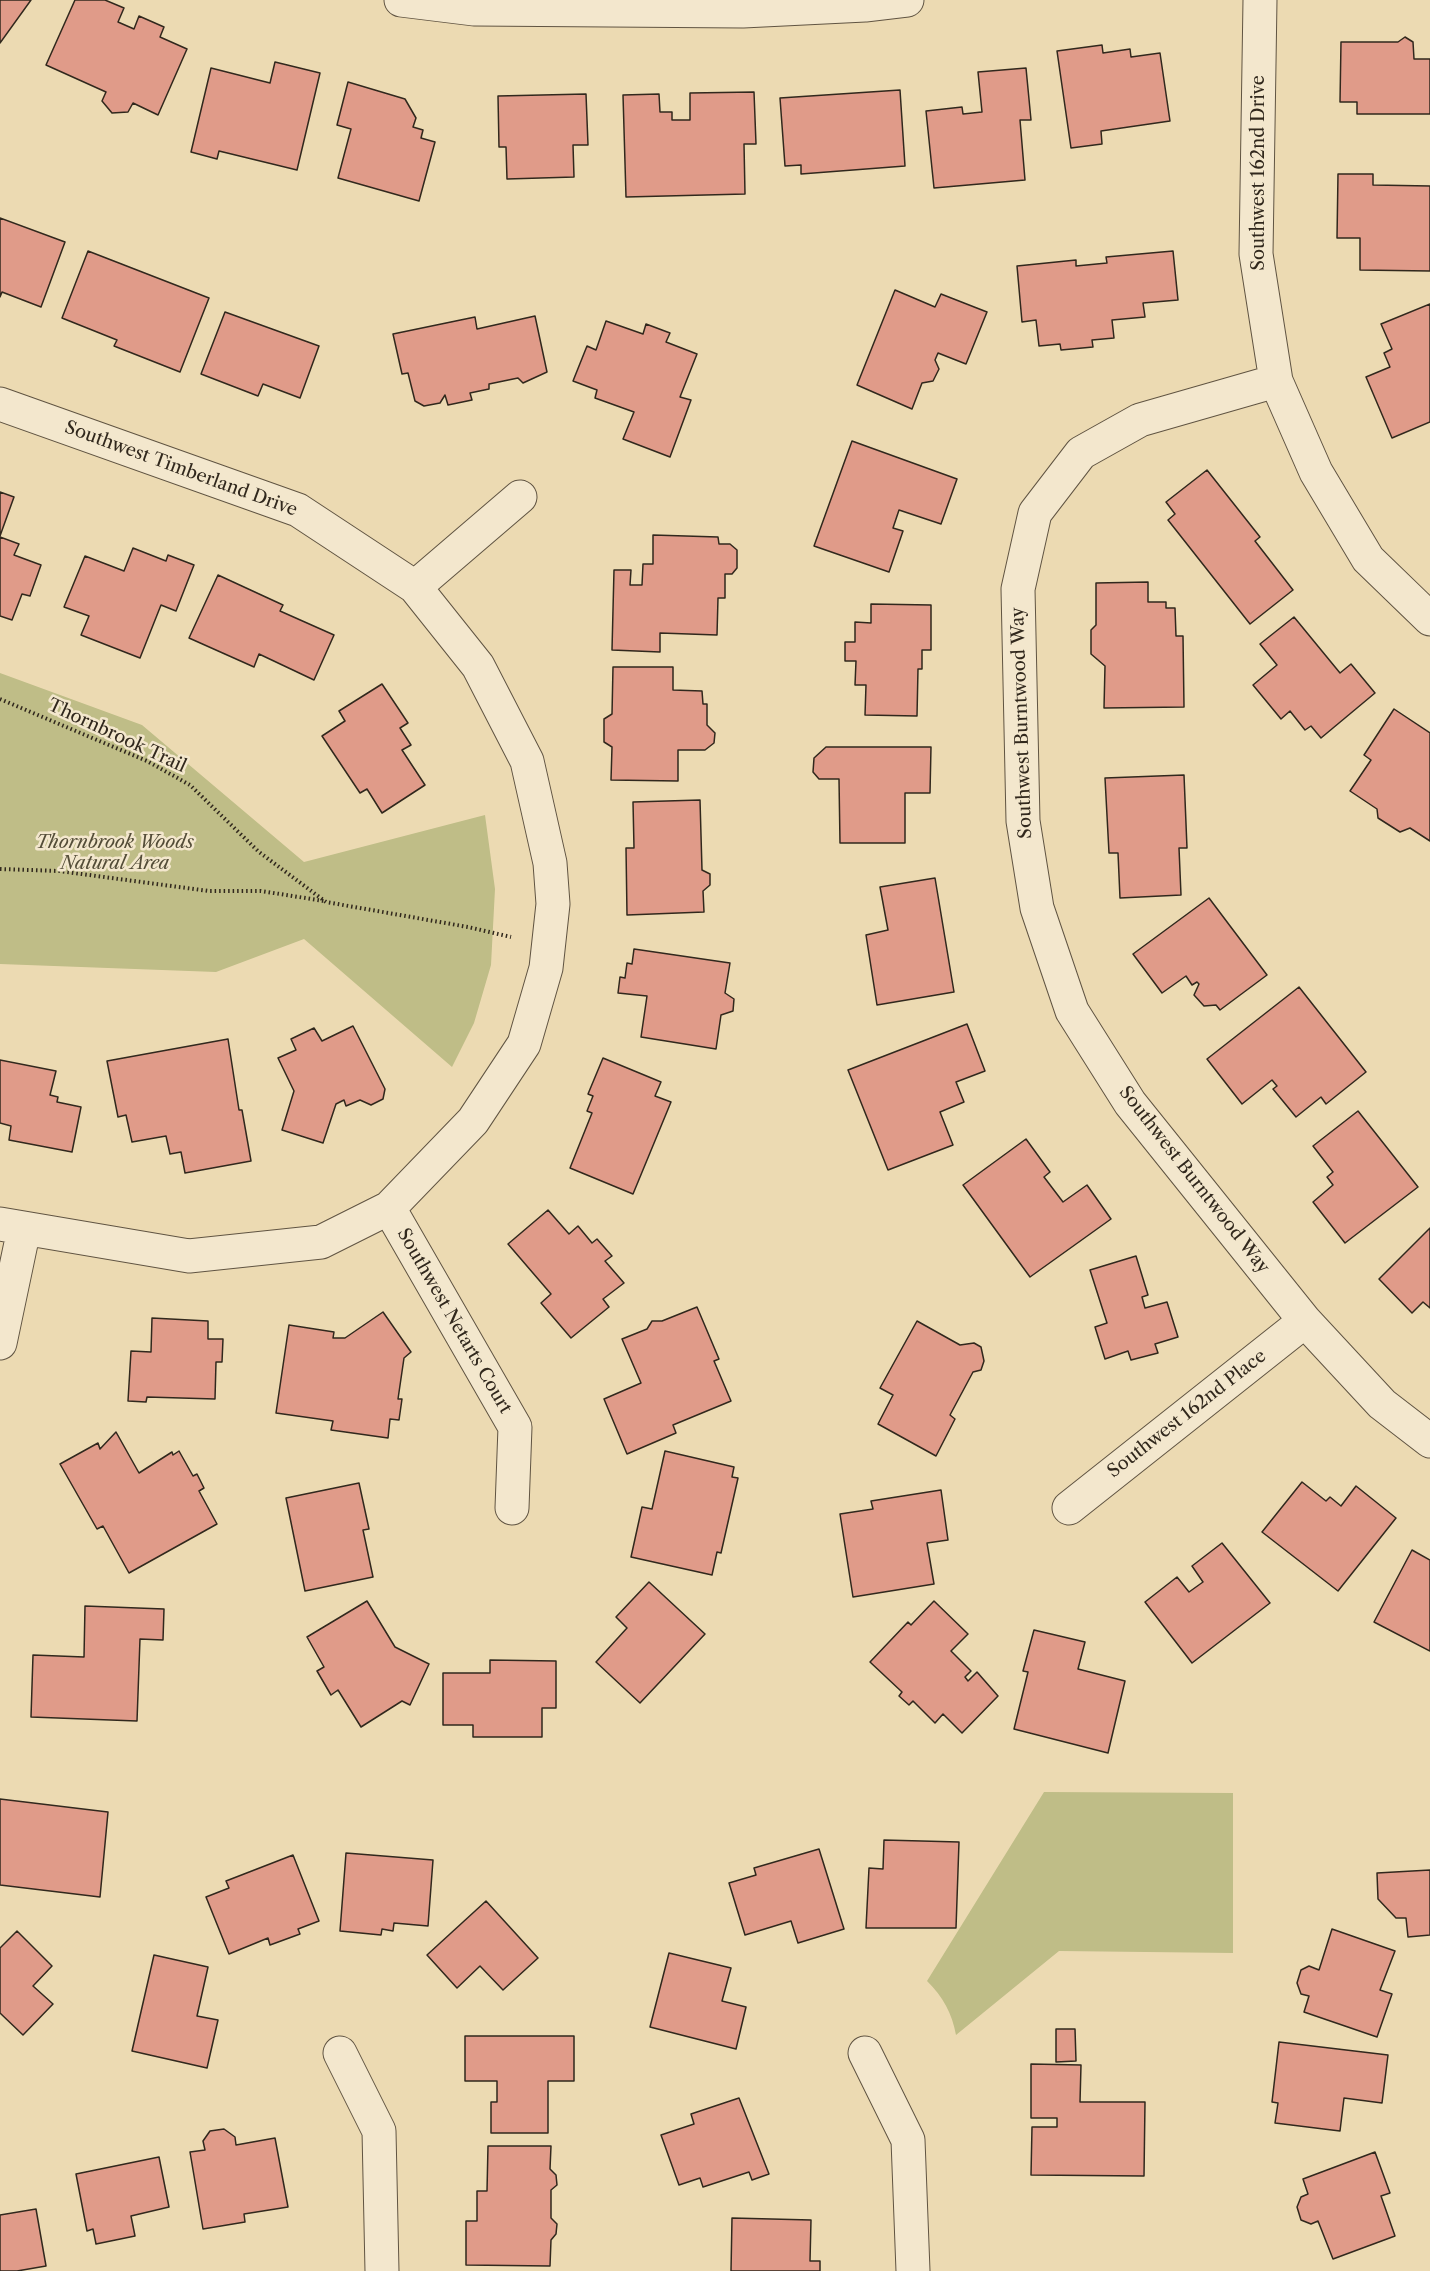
<!DOCTYPE html>
<html>
<head>
<meta charset="utf-8">
<style>
	body { margin:0 }
	canvas { display:block; background:#ecdab2 }
</style>
</head>
<body>
<canvas width="1430" height="2271"></canvas>
<script>
const ctx = document.querySelector('canvas').getContext('2d');
ctx.lineJoin = 'round';
function paint(path, color) {
  ctx.fillStyle = color;
  ctx.fill(path, 'evenodd');
}
function stroke(path, color, width, dash) {
  ctx.strokeStyle = color;
  ctx.lineWidth = width;
  ctx.lineCap = dash ? 'butt' : 'round';
  ctx.setLineDash(dash || []);
  ctx.stroke(path);
}
function drawText(font, color, halo, rows, align = 'center') {
  ctx.font = font + ' "Libre Caslon Text",serif';
  ctx.lineWidth = 5;
  ctx.setLineDash([]);
  ctx.textBaseline = 'middle';
  ctx.strokeStyle = halo;
  ctx.fillStyle = color;
  for (const [text, x, y, turn = 0] of rows) {
    ctx.save();
    ctx.translate(x, y);
    ctx.rotate((+turn || 0) * Math.PI / 180);
    ctx.textAlign = isNaN(turn) ? turn : align;
    if (halo) ctx.strokeText(text, 0, 0);
    ctx.fillText(text, 0, 0);
    ctx.restore();
  }
}
paint(new Path2D(`
	M0 673 142 725 304 862 485 815 495 889 491 965 474 1023 452 1067 304 939 216 972 0 964Z
	M1044 1792 1233 1793V1953L1059 1951 956 2035C952 2013 943 1997 927 1981Z`), '#bfbd87');
const building = new Path2D(`
	M0 0H31L0 43Z
	M75 0H105L124 8 118 22 134 29 139 16 164 27 160 37 187 49 158 115 133 103 128 112 112 113 102 101 106 92 46 65Z
	M1405 37 1413 42 1414 59H1430V114H1357V102H1340L1341 42H1398Z
	M1102 45 1103 53 1130 49 1131 57 1160 53 1170 121 1101 131 1102 144 1071 148 1057 51Z
	M275 62 320 73 297 170 219 151 217 159 191 152 211 68 270 83Z
	M1026 68 1031 120H1020L1025 180 934 188 926 111 962 107 963 114 982 112 978 72Z
	M348 82 405 99 416 118 413 127 423 130 421 138 435 142 419 201 338 178 351 129 337 125Z
	M900 90 905 166 801 174V165L785 166 780 98Z
	M754 92 756 144H744L745 194 626 197 623 95 659 94 660 112H672V120H690V93Z
	M586 94 588 145H573L574 177 507 179 506 147H499L498 96Z
	M1338 174H1373V185L1430 186V271L1360 270V238H1337Z
	M0 218 65 242 41 307 2 292 0 297Z
	M88 251 209 298 180 372 114 346 117 340 62 318Z
	M1173 251 1178 300 1143 303 1145 317 1112 320 1114 338 1092 340 1093 347 1061 350 1060 344 1039 346 1036 320 1022 322 1017 266 1076 260V266L1107 263 1106 257Z
	M895 290 935 307 941 294 987 312 966 364 938 353 935 360 939 369 933 381 922 383 912 409 857 385Z
	M1430 304V422L1392 438 1366 377 1390 367 1384 353 1392 349 1381 324Z
	M225 312 319 346 300 398 263 384 258 396 201 374Z
	M535 316 547 372 523 383 518 378 489 384V389L470 393 472 400 448 405 445 395 440 403 424 406 415 401 408 373 402 374 393 334 475 317 477 329Z
	M606 321 643 334 646 324 670 333 666 342 697 354 680 397 691 400 670 457 623 439 634 412 595 398 597 390 573 381 587 346 596 350Z
	M852 441 957 479 941 524 899 510 893 528 903 531 889 572 814 546Z
	M1207 470 1260 537 1255 541 1293 590 1250 624 1168 520 1175 514 1166 502Z
	M0 492 14 497 0 536Z
	M653 535 718 537 719 544H730L737 550V568L732 574H725V598H718L717 635 660 633V652L612 650 614 570H631L630 585H642L643 564H653Z
	M0 537 19 544 14 555 41 565 30 596 22 594 12 620 0 616Z
	M133 548 166 561 168 555 194 565 176 611 161 605 140 658 81 635 89 616 64 607 85 556 124 571Z
	M218 575 283 605 280 611 334 635 314 680 259 654 254 667 189 638Z
	M1148 582V602H1166V608H1175L1176 636H1183L1184 707 1104 708 1105 666 1091 654V630L1096 625V583Z
	M871 604 931 605V650H922V669H918L917 716 865 715 866 685H855L856 661H845V642H855V622L871 623Z
	M1294 617 1340 673 1351 664 1375 693 1321 738 1311 726 1305 730 1290 711 1281 719 1253 685 1277 665 1260 644Z
	M613 667H673V690L702 691 703 704H707V725L715 733 714 743 705 750H678V781L611 780 612 747 604 742V719L612 714Z
	M382 684 408 723 400 728 411 745 402 750 425 785 382 813 367 789 360 793 322 736 345 721 339 711Z
	M1394 709 1430 733V841L1410 828 1400 832 1378 818 1377 809 1350 791 1371 760 1364 755Z
	M826 747H931L930 793H905V843H840L839 779H819L813 772 814 758Z
	M1184 775 1187 848H1179L1181 895 1120 898 1118 853H1109L1105 778Z
	M700 800 702 870 710 874V885L703 891 704 912 627 915 626 848H634L633 802Z
	M935 878 954 992 877 1005 866 935 888 930 880 887Z
	M1209 898 1267 975 1220 1010 1216 1005 1204 1006 1194 995 1199 984 1197 982 1192 985 1186 976 1162 993 1133 954Z
	M634 949 730 963 725 993 734 999 733 1011 721 1015 716 1049 641 1037 647 996 618 993 620 977 625 978 627 963 632 964Z
	M1299 987 1366 1072 1326 1104 1321 1097 1296 1117 1273 1089 1277 1086 1272 1080 1242 1104 1207 1059Z
	M967 1024 985 1071 956 1082 964 1102 940 1112 953 1145 888 1170 848 1070Z
	M353 1026 385 1089 383 1099 371 1105 360 1100 346 1106 344 1100 336 1104 323 1143 282 1130 294 1091 278 1058 296 1050 291 1039 314 1028 322 1041Z
	M228 1039 239 1110H242L251 1161 185 1173 181 1152 170 1154 166 1136 132 1142 126 1115 118 1117 107 1061Z
	M603 1058 661 1082 655 1096 671 1102 633 1194 570 1168 592 1113 587 1111 593 1096 588 1094Z
	M0 1060 56 1071 50 1095 58 1097 57 1102 81 1107 72 1152 9 1140 11 1126 0 1123Z
	M1358 1111 1418 1187 1345 1243 1313 1202 1333 1185 1327 1177 1333 1172 1313 1146Z
	M1026 1139 1050 1172 1044 1177 1063 1202 1087 1185 1111 1219 1030 1277 963 1185Z
	M548 1210 569 1234 578 1226 592 1243 597 1239 612 1256 605 1261 624 1283 603 1299 609 1307 571 1338 541 1303 551 1294 508 1244Z
	M1430 1228V1308L1423 1302 1412 1313 1379 1279Z
	M1136 1256 1148 1295 1142 1297 1145 1308 1167 1302 1178 1337 1155 1344 1158 1353 1131 1360 1128 1351 1105 1359 1095 1327 1107 1323 1090 1270Z
	M697 1307 719 1359 714 1361 731 1401 673 1425 676 1433 627 1454 604 1399 641 1383 622 1339 647 1329 652 1321H662Z
	M383 1312 411 1352 404 1358 398 1399H402L399 1420 390 1419 388 1438 331 1430 333 1421 276 1413 289 1325 334 1332 333 1338H345Z
	M152 1318 208 1321V1339H223L222 1362H216L215 1399 147 1397 146 1402 128 1401 131 1351 151 1352Z
	M917 1321 960 1345 974 1343 981 1347 984 1361 981 1370 973 1372 950 1415 955 1419 936 1456 878 1424 893 1395 880 1388Z
	M116 1432 139 1473 172 1452 173 1455 179 1451 193 1476 197 1474 204 1488 199 1491 217 1524 129 1573 103 1526 97 1529 60 1464 98 1443 100 1449Z
	M665 1451 734 1467 732 1477 738 1478 721 1553 717 1552 712 1575 631 1557 642 1507 652 1509Z
	M1302 1482 1326 1501 1330 1497 1341 1506 1356 1486 1396 1518 1338 1591 1262 1532Z
	M359 1483 369 1529 363 1530 373 1577 305 1591 286 1498Z
	M941 1490 948 1540 927 1543 934 1584 853 1597 840 1514 873 1509 871 1501Z
	M1222 1543 1270 1603 1192 1663 1145 1602 1177 1577 1189 1592 1203 1582 1192 1566Z
	M1412 1550 1430 1560V1651L1374 1622Z
	M649 1582 705 1634 640 1703 596 1662 627 1628 616 1617Z
	M367 1601 395 1647 429 1664 410 1705 402 1701 361 1727 338 1690 331 1695 317 1671 324 1667 307 1637Z
	M934 1601 968 1634 951 1651 971 1671 965 1677 968 1681 977 1672 998 1696 962 1733 943 1714 935 1723 913 1701 909 1705 899 1696 902 1692 870 1662 908 1622 911 1625Z
	M85 1606 164 1609 163 1640 140 1639 137 1721 31 1717 33 1655 84 1657Z
	M1034 1630 1085 1642 1078 1669 1125 1681 1108 1753 1014 1729 1028 1672 1023 1671Z
	M490 1660 556 1661V1708H542V1737H473V1725H443V1673H490Z
	M0 1799 108 1812 100 1897 0 1885Z
	M884 1840 959 1842 956 1928H866L869 1868 883 1869Z
	M819 1849 844 1929 798 1943 791 1921 745 1935 729 1883 756 1875 754 1868Z
	M346 1853 433 1860 428 1926 394 1923 393 1931 382 1929 381 1935 340 1931Z
	M293 1855 319 1921 298 1929 300 1934 270 1945 268 1938 229 1954 206 1897 229 1888 226 1881Z
	M1430 1870V1935L1408 1937 1406 1918H1396L1378 1899 1377 1873Z
	M486 1901 538 1958 503 1990 480 1966 457 1988 427 1955Z
	M1332 1929 1395 1951 1380 1990 1392 1994 1377 2037 1304 2012 1309 1996 1301 1994 1297 1983 1301 1970 1309 1966 1319 1970Z
	M17 1931 52 1966 33 1986 53 2004 23 2035 0 2013V1948Z
	M669 1953 731 1968 722 2001 746 2007 736 2049 650 2027Z
	M154 1955 208 1967 197 2016 218 2020 207 2068 132 2051Z
	M1056 2029H1075L1076 2061 1056 2062Z
	M465 2036H574V2081H548V2133H491V2102H497V2081H465Z
	M1279 2042 1388 2055 1382 2103 1344 2098 1340 2131 1275 2123 1278 2103 1272 2102Z
	M1031 2064 1081 2065 1080 2102H1145L1144 2176 1031 2175 1032 2127H1057V2118H1031Z
	M739 2098 769 2174 752 2180 749 2172 703 2187 700 2178 679 2185 661 2135 694 2124 691 2114Z
	M224 2129 235 2137 236 2145 275 2138 288 2207 244 2214 245 2222 203 2229 190 2152 205 2150 203 2141 210 2131Z
	M488 2146H551L550 2169 556 2175 557 2185 551 2190V2218L557 2224 556 2234 551 2240 550 2266 466 2265V2221H477V2191H487Z
	M1375 2152 1390 2193 1381 2196 1395 2236 1333 2259 1318 2221 1311 2224 1301 2220 1297 2207 1301 2197 1308 2194 1303 2179Z
	M159 2157 169 2207 131 2216 135 2236 96 2244 93 2229 87 2231 76 2174Z
	M36 2209 46 2266 17 2271H0V2215Z
	M732 2218 811 2220 810 2261H820V2271H731Z`);
paint(building, '#e09b89');
stroke(building, '#31281d', 1.5);
const street = new Path2D(`
	M401 0 474 9 743 11 865 5 907 0
	M1260 0 1256 254 1276 381 1316 472 1368 559 1430 619
	M1276 381 1140 420 1081 453 1035 513 1018 589 1023 821 1037 908 1072 1011 1130 1103 1305 1321 1382 1404 1430 1441
	M0 404 298 510 415 587 478 666 527 761 550 863 553 904 546 968 524 1044 473 1121 389 1208 321 1242 189 1256 0 1224
	M415 587 520 497
	M389 1208 515 1427 512 1508
	M0 1343 24 1229
	M1069 1508 1305 1321
	M340 2053 379 2131 382 2271
	M865 2053 908 2140 913 2271`);
stroke(street, '#605442', 35);
stroke(new Path2D(`
	M0 699 147 761 190 785 259 852 326 902 468 927 511 937
	M0 869 59 871 209 891H261L324 901`), '#31281d', 4, [1.5, 3]);
stroke(street, '#f3e7cd', 33);
drawText('18px', '#31281d', '#f3e7cd', [
	["Southwest 162nd Drive",1259,173,-90],
	["Southwest Timberland Drive",181,469,20],
	["Southwest Burntwood Way",1022,723,-92],
	["Thornbrook Trail",117,736,25],
	["Southwest Burntwood Way",1194,1180,52],
	["Southwest Netarts Court",454,1321,60],
	["Southwest 162nd Place",1187,1414,-38]
]);
drawText('italic 18px', '#544d38', '#f3e7cd', [
	["Thornbrook Woods",115,843],
	["Natural Area",115,864]
]);
</script>
</body>
</html>
